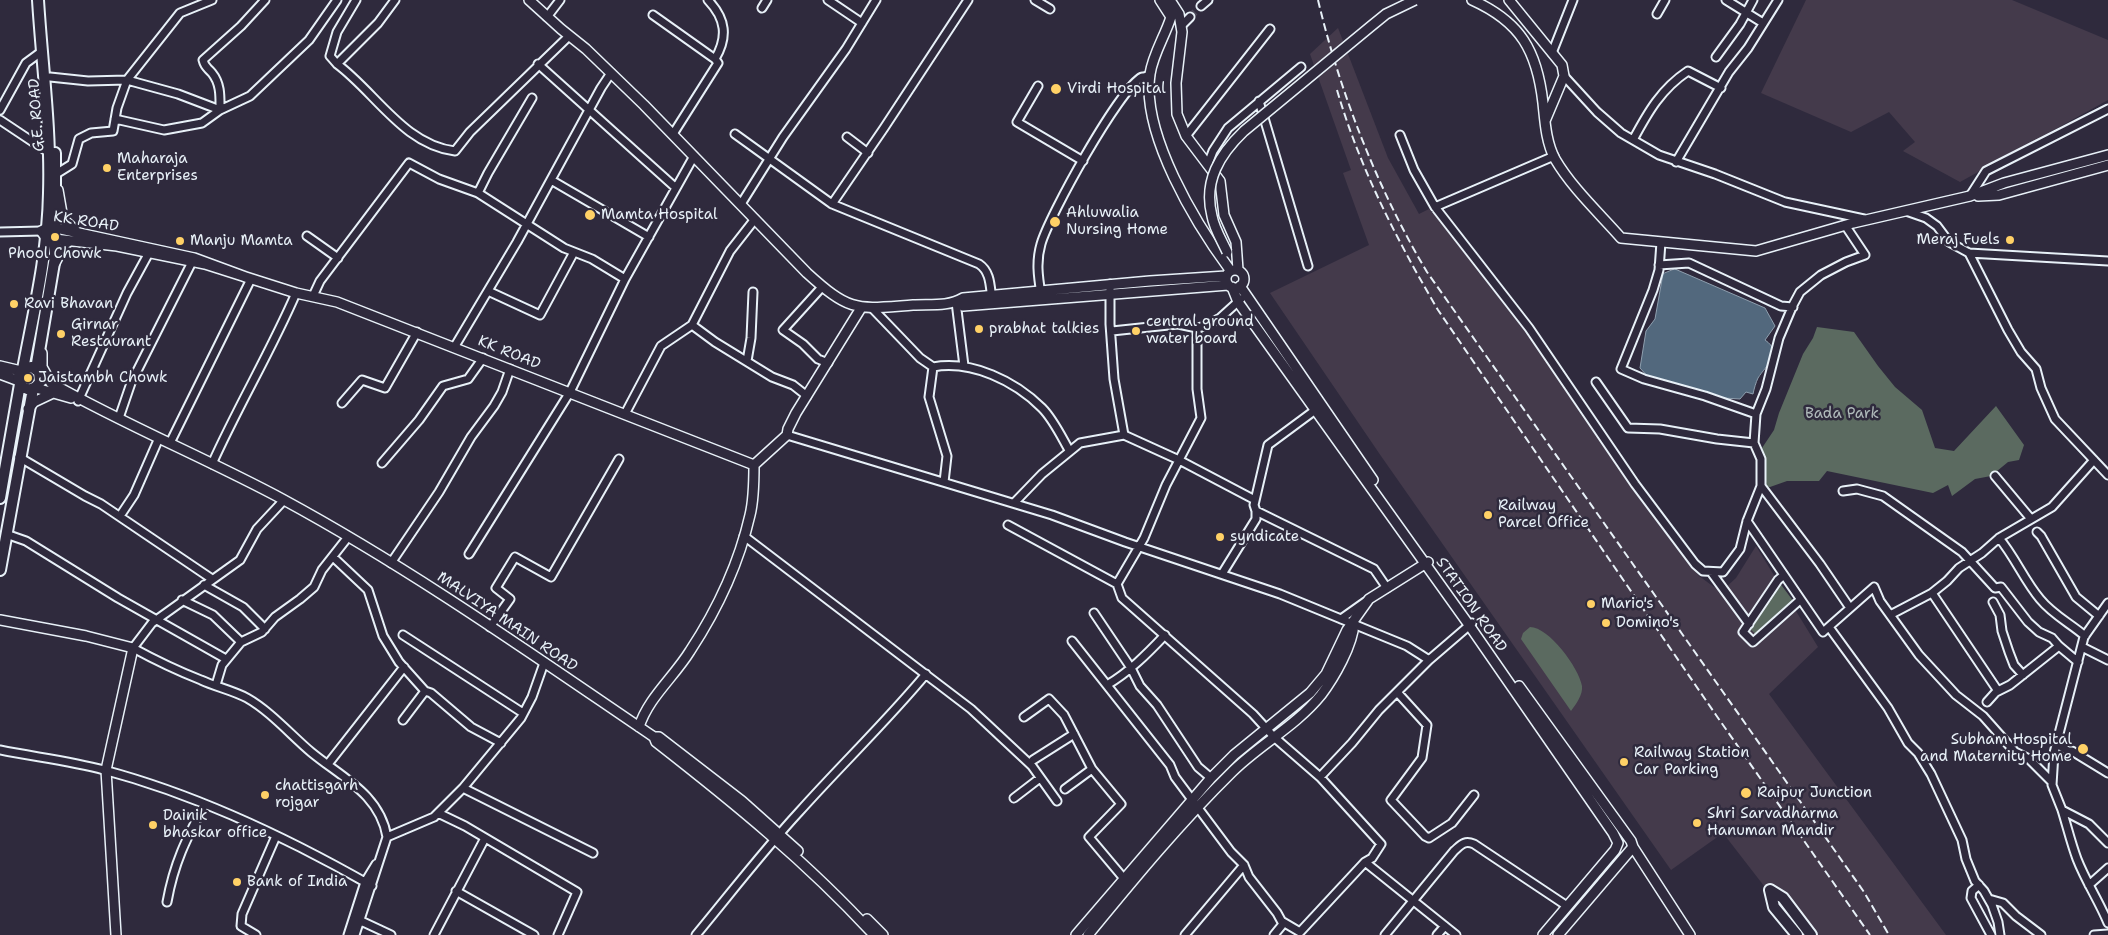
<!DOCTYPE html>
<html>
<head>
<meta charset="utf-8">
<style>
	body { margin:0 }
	canvas { display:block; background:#2f2a3d }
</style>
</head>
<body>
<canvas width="2108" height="935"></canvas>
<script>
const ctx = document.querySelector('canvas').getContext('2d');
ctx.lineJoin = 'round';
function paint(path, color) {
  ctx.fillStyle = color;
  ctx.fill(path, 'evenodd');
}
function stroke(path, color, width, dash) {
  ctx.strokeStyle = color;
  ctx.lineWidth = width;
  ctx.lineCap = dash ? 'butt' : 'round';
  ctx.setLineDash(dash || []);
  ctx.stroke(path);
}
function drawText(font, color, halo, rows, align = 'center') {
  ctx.font = font + ' "Shantell Sans",sans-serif';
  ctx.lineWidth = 5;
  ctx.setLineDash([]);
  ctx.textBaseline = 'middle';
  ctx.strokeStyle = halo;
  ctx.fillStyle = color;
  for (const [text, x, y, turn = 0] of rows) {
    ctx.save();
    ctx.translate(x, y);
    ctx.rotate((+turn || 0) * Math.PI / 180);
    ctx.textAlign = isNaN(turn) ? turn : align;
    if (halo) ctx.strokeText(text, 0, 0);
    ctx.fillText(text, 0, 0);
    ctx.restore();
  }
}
paint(new Path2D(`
	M1806 0H2012L2108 40V100L1960 182 1903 151 1915 142 1889 112 1851 132 1761 93Z
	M1338 28 1388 158 1419 214 1429 209 1472 255 1699 576 1714 587 1723 590 1736 578 1756 546 1818 647 1769 694 1946 935H1802L1723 833 1671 870 1381 456 1270 293 1369 245 1343 173 1351 170 1310 54Z`), '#443a4b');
paint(new Path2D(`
	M1817 327 1854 332 1878 366 1895 387 1922 410 1935 448 1954 451 1996 406 2024 445 2019 460 2008 462 1991 476 1975 479 1952 496 1948 485 1933 493 1827 471 1819 481H1787L1770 487 1761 486 1765 459 1762 448 1774 430 1779 413 1803 354 1813 338Z
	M1779 582 1794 602 1758 636 1750 629Z
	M1530 627C1549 627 1579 668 1582 686 1583 695 1576 704 1571 711L1521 639 1523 633Z`), '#5b6a60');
const water = new Path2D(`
	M1675 269 1765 308 1775 326 1765 340C1784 353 1766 365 1758 378 1756 382 1754 389 1753 394L1746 392 1740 399 1724 398 1650 379 1640 368 1646 331 1655 319 1663 274Z`);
paint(water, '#52687d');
stroke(water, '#8e9fae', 1);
stroke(new Path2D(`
	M1190 17 1201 6`), '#4b4859', 7, [7, 3.5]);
const minor = new Path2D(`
	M395 0 378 23 337 64C375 92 404 145 455 151L470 132 569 36
	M708 0C726 19 728 37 715 59
	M828 0 862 23
	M1035 0 1050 9
	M1726 0 1763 23
	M1201 6 1208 0
	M762 8 767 0
	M1657 14 1665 0
	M653 15 715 59 718 63 673 134
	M547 17 560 0
	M1181 26 1190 17
	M1552 53 1573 0
	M1716 57 1740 24 1753 0
	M337 64 330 56 337 32 356 0
	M538 64 676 188
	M1564 76 1597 112 1621 133 1659 155 1715 174 1785 202 1864 219
	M50 77 88 81 127 80 178 94 220 110C220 97 221 84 212 73 207 67 205 68 203 60L241 26 265 0
	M1038 86 1017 122 1083 161
	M1259 101 1308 266
	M0 110 26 63 41 52
	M115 119 164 130 202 123 220 110 250 96 309 40 337 0
	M0 120 48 152
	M735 134 832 204 979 264C991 272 990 287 992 300
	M1400 135 1414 170 1435 207 1529 328 1635 484 1695 564 1703 571 1723 572 1740 549 1747 521 1761 486V459L1754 443 1756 414 1766 389 1779 338 1793 305 1800 292 1821 275 1846 262 1865 255 1845 225
	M1186 136 1270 29
	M847 137 868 153
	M1633 140C1648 112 1661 89 1688 71L1721 88
	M1676 162 1729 72 1748 48 1778 0
	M1208 164 1213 151 1228 128 1301 67
	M52 174H56L72 164 79 139 91 133 113 131 117 108 127 80 180 13 212 0
	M551 180 649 237
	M478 193 488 173 532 98
	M1970 196 1986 171 2108 109
	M741 204 783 137 846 49 876 0
	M832 204 884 128 968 0
	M1435 207 1554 156
	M1906 211 1926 218 1937 226 1949 242 1969 253 2108 261
	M0 232 41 231
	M307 236 338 258
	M1661 242 1659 270 1653 290 1621 369 1644 379 1705 396 1756 414
	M1969 253 2008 330 2021 352 2036 369 2041 388 2055 419 2108 475
	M1659 265 1689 263 1781 306 1793 307
	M1110 284V324L1114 379 1124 435
	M822 287 783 330 803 344 818 359 828 363
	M488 291 540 315 574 252
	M1041 294C1038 276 1036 261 1041 244 1049 216 1119 89 1142 77 1143 77 1149 76 1150 75
	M313 296 320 281 409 163 439 179 478 193 564 248 592 259 625 279
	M956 302 964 366
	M872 308 920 358 933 367
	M692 325 730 251 755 219
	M1197 328V389L1201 418 1166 485 1144 538 1117 584 1122 598 1253 714 1274 737 1320 777 1381 844 1372 858 1365 862 1300 932 1283 922
	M1112 331 1178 324 1197 328 1205 326 1220 318 1241 299
	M455 346 517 242 601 88 611 73
	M747 361 751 338 753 292
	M1596 382 1628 428 1660 429 1717 439 1754 443
	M78 401 127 293 151 249
	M342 403 362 380 385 388 417 332
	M1318 408 1268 445 1254 505 1256 511 1374 569 1387 588
	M625 414 661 346 692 325 715 342 772 377 793 385 807 396
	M119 418 131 383 194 258
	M787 435 1052 515 1125 542 1280 594 1407 646 1429 660
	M170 443 251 279
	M19 457 85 496 101 504 212 579
	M382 463 419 420 443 386 468 379 483 358
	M212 464C238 406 271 351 296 293
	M1995 476 2031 519
	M944 482 947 456 929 397 933 367C972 360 1015 381 1042 408 1053 419 1061 436 1069 450
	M1761 486 1820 564 1850 608
	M1843 491 1857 489 1883 496 1962 552 1995 588 2001 587 2028 622 2039 632 2052 638 2059 646 2078 662
	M284 500 257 529 240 560 152 623 133 648C155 660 178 671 201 680 216 687 232 690 247 698 270 711 291 735 311 752 341 777 380 794 387 837L355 935
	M1014 503 1042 474 1080 443 1124 435 1179 460 1255 500
	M120 516 134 495 159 438
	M1747 521 1823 632 1874 587 1880 601 1919 655 1956 695 1983 716 2015 752 2029 759 2052 782
	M1008 525 1117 584
	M2037 532 2041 536 2076 597 2099 616
	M6 534 26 541 118 598 226 659
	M744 536 971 709 1032 766 1057 801
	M1999 538C2015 557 2024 580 2040 599 2053 615 2070 623 2085 636
	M469 554 570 392 625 279 694 156
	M333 557 368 590 383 636 399 662 425 691
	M391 563 439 492 471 437 494 406 502 392 510 369
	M1711 572 1749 624
	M1222 574 1256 519V511
	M1784 575 1778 580 1743 632 1753 642 1800 600
	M204 585 243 607 265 629
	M1932 593 1998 691
	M182 600 213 615 241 642
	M1993 602 2000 615 2002 631 2009 652 2014 665 2023 675
	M2108 603 2084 637 2054 753 2052 785 2062 810 2089 824 2108 843
	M1094 613 1131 668 1140 686 1157 705 1198 767 1211 778
	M1890 615 1932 593 1947 581 1959 568 1982 553 1999 538 2052 507 2094 460
	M1341 619 1365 602
	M490 627 510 599 496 588 515 557 551 577 619 459
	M1829 627 1888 708 1908 743 1918 753 1931 774 1962 840 1966 859 1975 881 1984 891 1992 905 1998 922 2000 935
	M403 635 523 713
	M1072 641 1170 765 1175 777 1231 852 1244 865 1249 877 1277 913 1283 924 1274 935
	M2082 647 2108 660
	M216 685 222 665 241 642 262 632 275 617 300 599 314 587 322 570 348 537
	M1107 685C1129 672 1147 654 1165 635
	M1397 692 1427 725 1422 758 1391 800 1425 836 1429 838 1452 823 1474 795
	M1987 702 1996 692 2010 685 2059 646
	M1024 717 1049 699 1064 715 1092 769 1121 804 1089 837 1126 881
	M403 720 425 691 431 693 471 727 501 743
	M2057 744 2068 751H2072L2108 773
	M0 750C35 757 70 761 104 770 198 795 288 838 372 886
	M1033 760 1074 734
	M328 764 404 667
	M1320 777 1352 743 1379 710 1429 660 1472 623
	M463 788 593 853
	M1065 789 1092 769
	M1014 798 1040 778
	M2062 810C2067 826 2071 843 2077 859 2086 882 2099 901 2108 923
	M438 813 465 826 577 892 558 935
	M387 837 434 817 463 788 521 718 532 697 544 663
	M1365 862 1456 935
	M1979 885 1972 891 1971 898 1991 935
	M2089 885 2108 868
	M456 891 534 935
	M1989 899 2003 903 2016 916 2041 935
	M167 902C174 863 186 839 205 804
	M361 921 391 935
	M256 935 241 926 242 914 276 836
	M348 935 365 882 376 864
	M434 935 485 838
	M696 935C730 894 763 851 799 812 841 765 886 722 926 674
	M1185 935 1244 865
	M1385 935 1454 851C1461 845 1464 840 1474 844L1567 906
	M1437 935 1445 926
	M2094 935 2108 934`);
const tertiary = new Path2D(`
	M529 0 561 29 586 49 644 105 807 273C851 313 856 309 913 305 930 304 948 307 963 298L1150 281 1226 276
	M1160 0 1171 17C1165 36 1153 54 1150 74 1141 134 1196 224 1230 270
	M1170 0 1179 14 1182 32 1176 83 1177 114 1186 136 1220 181 1224 215 1236 242 1238 270
	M1472 0C1521 22 1537 51 1543 103 1545 122 1546 142 1555 159 1572 188 1599 213 1621 238L1756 251 1853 223 1970 196 2004 183 2108 155
	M1509 0 1562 65 1564 76 1545 121
	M58 190 63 219 76 231
	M1978 196 1999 195 2108 165
	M55 263 65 244 70 241
	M1226 279a9 9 0 1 1 18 0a9 9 0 1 1-18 0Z
	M251 279 194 258 56 228H47L41 231 46 238 117 246 205 264 296 293 337 302 754 465
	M1240 286 1373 480
	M1232 287 1238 302 1469 625 1613 833 1618 843 1615 850 1543 935
	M956 302 963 306 1228 285
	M42 353V367L51 383C127 426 208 459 284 500 413 570 533 655 654 737L656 742C733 802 808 863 874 935
	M0 366 21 371
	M0 374 19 381
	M36 388 71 398
	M28 409 34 402 53 393
	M0 620 86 636 133 648 106 770 116 935
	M1519 686 1631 841 1633 847 1690 935
	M639 727C648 698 674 677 690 651 717 610 739 563 750 515 754 499 754 481 754 465L787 435 788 429 796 413 861 308
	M654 737H659L742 801 798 851
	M867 919 883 935
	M1076 935 1211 778 1234 755 1310 693 1326 674 1347 630 1369 599 1428 562
	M1088 935C1134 879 1180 823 1232 772 1259 745 1296 726 1321 695 1334 678 1353 645 1354 623
	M1558 935 1633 847`);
const primary = new Path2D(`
	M23 369 32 367 39 372 40 382C33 393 21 391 18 378L23 369C34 311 48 252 49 193 51 129 42 64 38 0
	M36 369 55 257V153
	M0 498 20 384
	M0 570 33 389
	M1797 935 1774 907 1770 890 1783 898 1811 935`);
stroke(minor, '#e8f1f8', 11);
stroke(tertiary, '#e8f1f8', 12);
stroke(primary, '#e8f1f8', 14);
stroke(minor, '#2f2a3d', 7);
stroke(tertiary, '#2f2a3d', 9);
stroke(primary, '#2f2a3d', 10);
stroke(new Path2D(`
	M1318 0C1340 93 1378 190 1427 272L1864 892 1889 935
	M1337 90C1360 169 1397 240 1438 310L1716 715 1870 935`), '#e8f1f8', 2, [8, 4]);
const tertiaryBridge = new Path2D(`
	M1227 252C1222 241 1214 228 1212 216 1203 181 1220 154 1244 131L1370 27 1386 14 1415 0`);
stroke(tertiaryBridge, '#e8f1f8', 12, []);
stroke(tertiaryBridge, '#2f2a3d', 9);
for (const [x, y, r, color] of [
	[1056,89,6,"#ffd166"],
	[107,168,5,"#ffd166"],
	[590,215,6,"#ffd166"],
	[1055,222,6,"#ffd166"],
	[55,237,5,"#ffd166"],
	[2010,240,5,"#ffd166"],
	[180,241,5,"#ffd166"],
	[14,304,5,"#ffd166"],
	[979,329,5,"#ffd166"],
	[1136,331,5,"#ffd166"],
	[61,334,5,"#ffd166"],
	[28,378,5,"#ffd166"],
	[1488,515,5,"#ffd166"],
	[1220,537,5,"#ffd166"],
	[1591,604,5,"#ffd166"],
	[1606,623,5,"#ffd166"],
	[2083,749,6,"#ffd166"],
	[1624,762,5,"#ffd166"],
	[1746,793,6,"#ffd166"],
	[265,795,5,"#ffd166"],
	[1697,823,5,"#ffd166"],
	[153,825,5,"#ffd166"],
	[237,882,5,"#ffd166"]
]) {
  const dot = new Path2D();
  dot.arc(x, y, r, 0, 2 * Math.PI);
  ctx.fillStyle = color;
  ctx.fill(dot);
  stroke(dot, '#2f2a3d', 2);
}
drawText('15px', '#e8f1f8', '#2f2a3d', [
	["Virdi Hospital",1067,89],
	["Maharaja",117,159],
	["Enterprises",117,176],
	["Ahluwalia",1066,213],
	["Nursing Home",1066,230],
	["Mamta Hospital",601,215],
	["Meraj Fuels",2000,240,"right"],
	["Manju Mamta",190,241],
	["Phool Chowk",55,254,"center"],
	["Ravi Bhavan",24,304],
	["central ground",1146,322],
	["water board",1146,339],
	["Girnar",71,325],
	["Restaurant",71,342],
	["prabhat talkies",989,329],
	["Jaistambh Chowk",38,378],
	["Railway",1498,506],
	["Parcel Office",1498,523],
	["syndicate",1230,537],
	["Mario's",1601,604],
	["Domino's",1616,623],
	["Subham Hospital",2072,740,"right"],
	["and Maternity Home",2072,757,"right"],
	["Railway Station",1634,753],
	["Car Parking",1634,770],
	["chattisgarh",275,786],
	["rojgar",275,803],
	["Raipur Junction",1757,793],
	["Shri Sarvadharma",1707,814],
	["Hanuman Mandir",1707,831],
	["Dainik",163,816],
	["bhaskar office",163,833],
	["Bank of India",247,882]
], 'left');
drawText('15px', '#e8f1f8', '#2f2a3d', [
	["G.E. ROAD",37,115,-94],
	["KK ROAD",86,222,9],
	["KK ROAD",509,353,22],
	["STATION ROAD",1471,605,55],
	["MALVIYA MAIN ROAD",507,622,34]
]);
drawText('15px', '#b0bbbb', '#2f2a3d', [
	["Bada Park",1842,414]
]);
</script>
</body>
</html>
